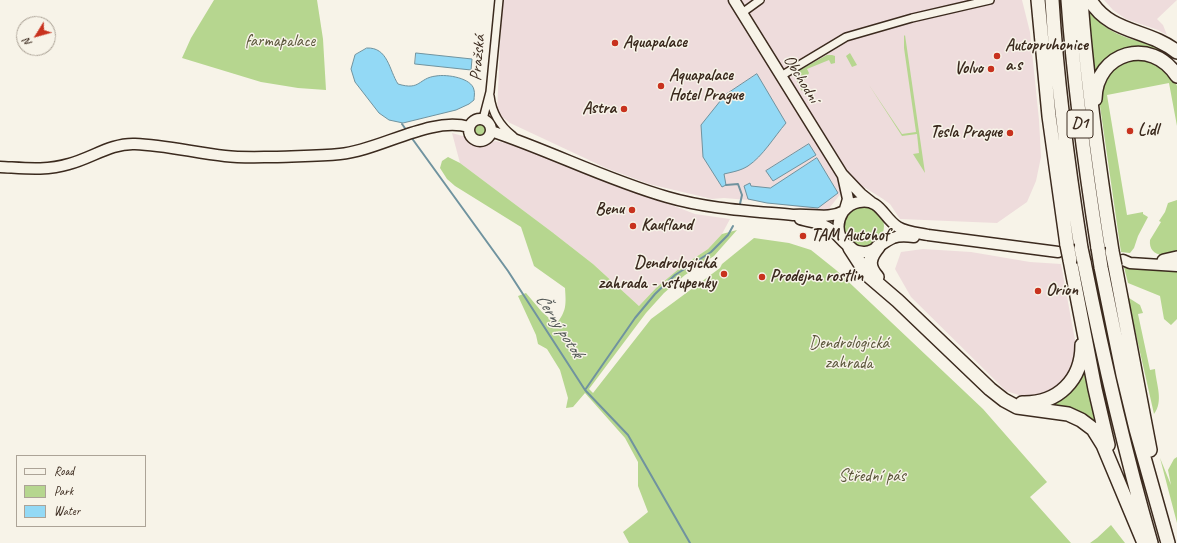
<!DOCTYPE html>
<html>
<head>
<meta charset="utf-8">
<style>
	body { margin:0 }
	#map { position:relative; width:1177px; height:543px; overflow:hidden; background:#f7f3e8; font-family:Caveat,sans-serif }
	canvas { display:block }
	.legend { position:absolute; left:16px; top:455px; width:130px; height:72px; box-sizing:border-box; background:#f7f3e8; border:1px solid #aca397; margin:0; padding:5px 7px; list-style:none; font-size:12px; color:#3b2a1e }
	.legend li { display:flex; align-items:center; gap:8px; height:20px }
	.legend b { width:20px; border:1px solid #aca397 }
	.north { position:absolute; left:16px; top:16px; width:40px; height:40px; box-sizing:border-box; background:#f7f3e8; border:1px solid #aca397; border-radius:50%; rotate:233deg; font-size:11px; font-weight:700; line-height:16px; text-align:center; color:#3b2a1e }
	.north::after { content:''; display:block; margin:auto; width:14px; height:18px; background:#c8321e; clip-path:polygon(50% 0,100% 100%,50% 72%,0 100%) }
</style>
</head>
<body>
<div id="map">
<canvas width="1177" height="543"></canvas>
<ul class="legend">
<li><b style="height:5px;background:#f7f3e8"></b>Road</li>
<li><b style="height:11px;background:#b6d68f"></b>Park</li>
<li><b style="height:11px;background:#93d9f5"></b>Water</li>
</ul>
<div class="north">N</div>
</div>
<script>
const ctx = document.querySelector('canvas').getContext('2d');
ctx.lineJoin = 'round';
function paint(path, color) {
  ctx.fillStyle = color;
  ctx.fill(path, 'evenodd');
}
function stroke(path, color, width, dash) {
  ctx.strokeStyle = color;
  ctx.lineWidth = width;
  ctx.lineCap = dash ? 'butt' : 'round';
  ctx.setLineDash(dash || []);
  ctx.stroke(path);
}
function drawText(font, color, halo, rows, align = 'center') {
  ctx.font = font + ' Caveat,sans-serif';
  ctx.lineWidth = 3;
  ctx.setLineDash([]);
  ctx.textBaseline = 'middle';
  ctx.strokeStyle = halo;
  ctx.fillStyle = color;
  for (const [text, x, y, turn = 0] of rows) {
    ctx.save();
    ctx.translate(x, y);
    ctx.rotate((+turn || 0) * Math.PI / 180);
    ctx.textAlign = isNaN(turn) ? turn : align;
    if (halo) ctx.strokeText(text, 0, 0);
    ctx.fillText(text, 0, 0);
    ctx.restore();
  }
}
paint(new Path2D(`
	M502 0H1022L1030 32 1039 120 1041 157 1036 181 1027 202 997 223 900 219 890 204 883 199 864 187 842 192 827 211 748 200 724 198 712 199 649 184 606 168 510 123 497 113Z
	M1104 0H1177L1157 19 1163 25 1167 35 1158 30 1126 19 1113 10Z
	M452 133 466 137 475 146H485L495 141 512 144 695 214 730 219 722 234 708 249 681 267 656 288 639 306 593 264 552 232 460 163Z
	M923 249 971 252 1030 262 1061 264 1075 340V350L1071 369 1066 378 1059 385 1051 391 1041 395 1032 397 1022 396 1006 391 911 297 895 269 901 252Z`), '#eedcdc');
paint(new Path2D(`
	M214 0H317L323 39 326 90 298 88 261 82 182 58 191 38Z
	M1088 14H1091C1098 20 1104 27 1112 31 1138 45 1156 40 1177 65 1161 51 1135 39 1115 53 1107 58 1100 65 1094 72Z
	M905 35 925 173 913 154 919 153 917 134 902 136 869 85 902 134 916 132 904 48V36Z
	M850 53 857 65 852 67 846 56Z
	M827 55H832L835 56V63L831 64 829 60 807 69 809 73 803 82 804 89 802 91C798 84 795 79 798 71Z
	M1154 59 1174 79 1177 86V126L1169 83 1107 95 1127 215 1143 212V214L1148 217 1138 236 1134 248 1130 253 1121 252 1100 106 1099 98 1102 81 1123 60Z
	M474.5 130a5.5 5.5 0 1 1 11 0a5.5 5.5 0 1 1-11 0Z
	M448 157 460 163 552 232 593 264 639 306 656 288 681 267 708 249 722 234 737 230 714 256 685 275 664 293 646 313 589 389 593 393 651 319 720 268 722 264 754 238 789 243 811 250 836 270 983 409 1047 482 1030 497 1071 543H629L623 532 648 512 638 486V462L625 438 585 393 573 407 566 408 568 398 560 370 547 349 538 344 536 335 518 296 526 293 542 312 556 324C567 311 566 304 565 288L534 266 521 227 455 186 447 179 440 168 442 161Z
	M1177 200V255L1162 256V255C1154 254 1149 249 1150 240L1161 222 1159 221 1165 212 1168 203Z
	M844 226a20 20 0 1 1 40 0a20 20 0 1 1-40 0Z
	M1124 267H1150V269L1177 271V319L1171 325 1164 319 1160 296 1128 283Z
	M1129 298 1140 305 1143 313 1138 314 1150 370 1155 369C1156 384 1164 401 1154 414L1128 299Z
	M1084 371 1095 421 1078 411 1054 404C1069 396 1078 386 1084 371Z
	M1177 457V523L1160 458 1171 485 1168 470 1174 459Z
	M1111 525 1125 543H1090L1097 538Z`), '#b6d68f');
const water = new Path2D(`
	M367 48C388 47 389 70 398 84 421 91 418 78 436 76 447 74 472 78 474 90 475 93 474 97 474 100L469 104 456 110 403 123 389 120 379 113 355 82 351 69 355 55Z
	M416 53 472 59 471 70 415 64Z
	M757 74 786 123C774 137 763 156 748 166 740 171 732 172 724 174L726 185 722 187 703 157 701 125 725 95Z
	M809 144 816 155 773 181 766 171Z
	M817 158 838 193 818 208 767 203 748 199 744 186 750 183 751 186 770 188Z`);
paint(water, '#93d9f5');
stroke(water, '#70939f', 1);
stroke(new Path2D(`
	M402 124 407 131
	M411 137 508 271 585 390 628 435 690 543
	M726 185 738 184 742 195 740 204
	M585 390 635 318 655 294 675 275 711 252 728 235 733 226`), '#70939f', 2);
const street = new Path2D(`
	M742 13 760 0
	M781 76 846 37 912 18 990 0
	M490 96C492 113 500 126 513 136
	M483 119 490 92 499 0`);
const secondary = new Path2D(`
	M734 0 842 174 861 194 871 202
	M469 130a11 11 0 1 1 22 0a11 11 0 1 1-22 0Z
	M491 131C551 151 607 180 667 197 708 209 751 211 793 215 811 213 828 220 844 211
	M0 167C23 168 46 171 69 164 92 158 111 143 135 144 165 145 196 153 225 156 242 158 260 157 277 157 298 156 319 156 340 154 381 150 430 116 469 127
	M843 176 848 199 845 209
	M800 219C809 222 819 222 827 227 840 234 847 253 865 252 876 251 883 242 893 238 900 235 907 236 914 237
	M841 238C837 229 838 220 843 212 847 207 852 203 859 202 881 198 883 218 898 227 906 232 918 233 928 235L1058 252
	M1123 260 1130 263 1177 266`);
const highway = new Path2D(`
	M1038 0 1049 116 1067 245
	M1052 0C1057 83 1068 166 1081 248
	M1068 0C1074 83 1085 166 1098 248
	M1081 0C1087 84 1099 168 1112 251
	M1090 0C1110 34 1149 29 1177 52
	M1095 99C1096 52 1151 36 1177 76
	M850 248 861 265 870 277 898 301 990 389 1004 400 1017 407 1068 414 1081 420 1093 429 1103 445 1144 543
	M1070 260 1095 389 1108 445
	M1164 261 1177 258
	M1084 262C1103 357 1124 449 1151 543
	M1115 266 1150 450
	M1101 267 1123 375 1136 429 1168 543
	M877 277C867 266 869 258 878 247
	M1022 403C1058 404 1082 380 1082 345`);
stroke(street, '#3b2a1e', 10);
stroke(secondary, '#3b2a1e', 13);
stroke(highway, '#3b2a1e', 16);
stroke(street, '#f7f3e8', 7);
stroke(secondary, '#f7f3e8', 10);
stroke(highway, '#f7f3e8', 13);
const highwayBridge = new Path2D(`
	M1067 245 1070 260
	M1081 248 1084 262
	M1098 248 1101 267
	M1112 251 1115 266`);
stroke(highwayBridge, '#3b2a1e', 16, []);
stroke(highwayBridge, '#f7f3e8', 13);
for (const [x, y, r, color] of [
	[615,43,4,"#c8321e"],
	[997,56,4,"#c8321e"],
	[991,69,4,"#c8321e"],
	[661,86,4,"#c8321e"],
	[624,109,4,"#c8321e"],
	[1130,131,4,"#c8321e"],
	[1010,133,4,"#c8321e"],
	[632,210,4,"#c8321e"],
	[633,226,4,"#c8321e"],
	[803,236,4,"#c8321e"],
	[724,274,4,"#c8321e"],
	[762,277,4,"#c8321e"],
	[1038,291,4,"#c8321e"]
]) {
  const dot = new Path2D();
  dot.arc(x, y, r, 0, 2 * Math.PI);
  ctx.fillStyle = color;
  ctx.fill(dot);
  stroke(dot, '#f7f3e8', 1.5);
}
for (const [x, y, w] of [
	[1080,124,26]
]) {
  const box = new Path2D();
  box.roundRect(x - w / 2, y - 14, w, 28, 3);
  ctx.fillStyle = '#f7f3e8';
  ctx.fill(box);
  stroke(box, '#3b2a1e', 1);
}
drawText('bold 16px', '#3b2a1e', null, [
	["D1",1080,124]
]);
drawText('17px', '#5a553a', '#f7f3e8', [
	["farmapalace",280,42],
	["Dendrologická",849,344],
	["zahrada",849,364],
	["Střední pás",872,477]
]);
drawText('bold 17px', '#3b2a1e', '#f7f3e8', [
	["Aquapalace",623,43],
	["Autopruhonice",1005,46],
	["a.s",1005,66],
	["Volvo",983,69,"right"],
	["Aquapalace",669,76],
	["Hotel Prague",669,96],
	["Astra",616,109,"right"],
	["Lidl",1138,131],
	["Tesla Prague",1002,133,"right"],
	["Benu",624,210,"right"],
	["Kaufland",641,226],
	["TAM Autohof",811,236],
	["Dendrologická",716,264,"right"],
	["zahrada - vstupenky",716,284,"right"],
	["Prodejna rostlin",770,277],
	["Orion",1046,291]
], 'left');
drawText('17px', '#3b2a1e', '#f7f3e8', [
	["Pražská",478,58,-85],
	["Obchodní",801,79,58]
]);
drawText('italic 18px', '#515654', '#f7f3e8', [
	["Černý potok",559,326,57]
]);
</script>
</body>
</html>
